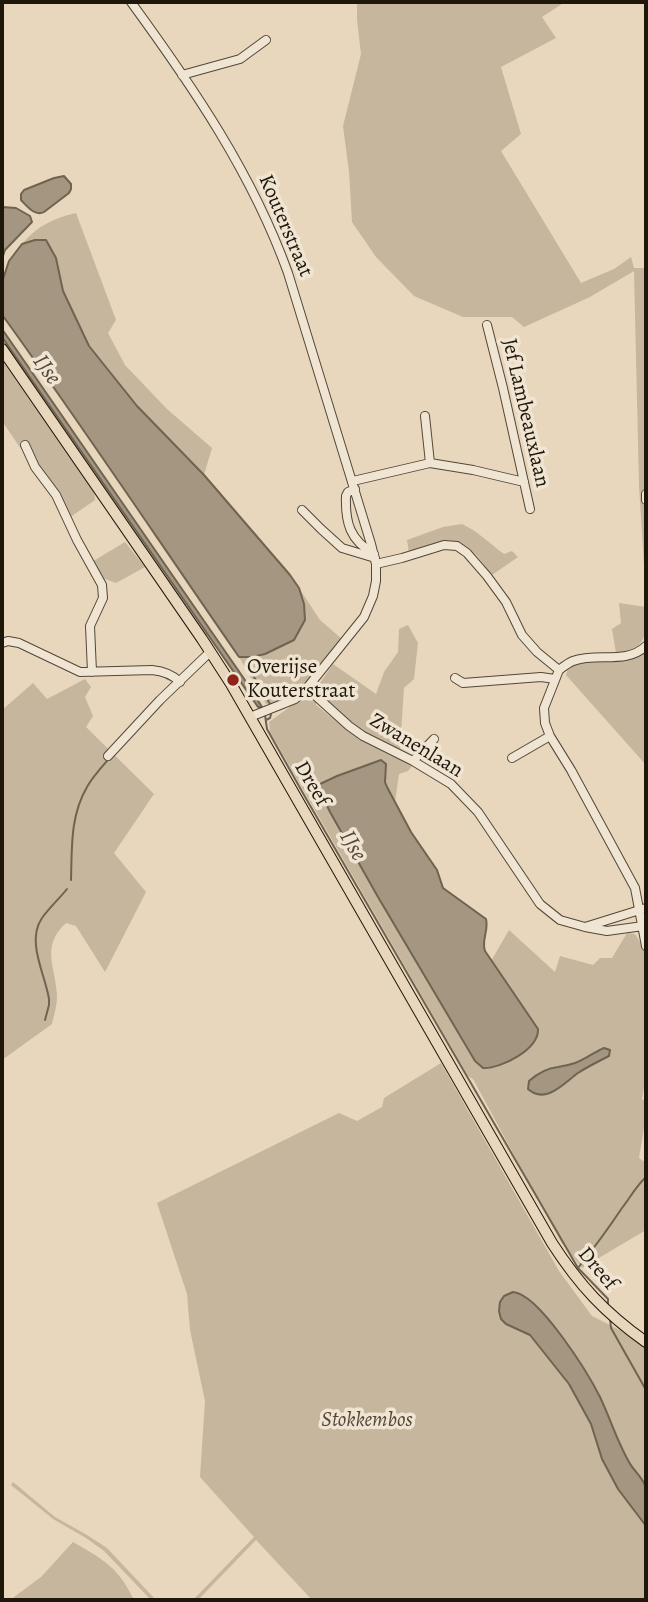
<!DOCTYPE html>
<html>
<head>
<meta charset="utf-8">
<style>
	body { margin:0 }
	#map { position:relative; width:648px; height:1602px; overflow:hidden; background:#e8d7bc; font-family:Alegreya,serif }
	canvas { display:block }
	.frame { position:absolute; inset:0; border:4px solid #20170b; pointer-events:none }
</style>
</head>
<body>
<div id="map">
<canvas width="648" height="1602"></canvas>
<div class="frame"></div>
</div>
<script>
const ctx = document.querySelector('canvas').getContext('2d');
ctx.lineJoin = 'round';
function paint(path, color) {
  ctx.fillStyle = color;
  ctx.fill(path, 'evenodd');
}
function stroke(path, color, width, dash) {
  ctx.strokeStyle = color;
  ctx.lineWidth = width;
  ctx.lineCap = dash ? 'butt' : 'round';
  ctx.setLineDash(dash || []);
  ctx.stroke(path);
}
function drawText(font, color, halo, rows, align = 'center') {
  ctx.font = font + ' Alegreya,serif';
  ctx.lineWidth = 7;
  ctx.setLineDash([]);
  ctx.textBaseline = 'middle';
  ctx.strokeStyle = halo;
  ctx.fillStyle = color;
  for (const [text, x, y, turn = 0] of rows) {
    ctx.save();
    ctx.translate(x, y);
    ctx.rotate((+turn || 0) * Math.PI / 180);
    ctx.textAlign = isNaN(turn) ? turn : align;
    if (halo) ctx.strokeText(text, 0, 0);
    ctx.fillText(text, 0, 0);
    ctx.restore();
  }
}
paint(new Path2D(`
	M357 2H565L542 17 556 38 501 67 521 134 501 151 581 283 614 269 631 257 634 268H646V565H644L639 486 634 271 590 297 524 327 512 317H463L414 296 376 257 352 222 349 172 343 126 361 54 357 20Z
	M76 213 116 320 108 333 125 365 167 409 212 448 204 475 137 406 89 346 63 291 56 258 35 240 22 244C37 226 54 218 76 213Z
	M2 359 94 490 95 500 69 518 34 463 19 446 2 421Z
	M462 524C478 531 490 544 504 554L512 551 518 557 492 575C481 561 469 541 448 541 437 541 419 550 409 553L407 540 443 527Z
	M125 542 145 567 116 583 105 579 102 582 90 563Z
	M299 588 320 620 342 639C327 658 304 691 283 700 278 702 272 703 266 704L239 657C260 658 276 649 294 640L304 604Z
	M619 603 646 607C646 635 648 649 616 653L612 629 621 623Z
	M408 625 418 643 414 679 404 688 400 750 356 728 324 700 318 691V686L333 664 376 694 384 672 398 652 399 629Z
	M646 653V765L566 675 568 669 579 662 617 661 637 657Z
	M85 679 91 687 85 697 93 716 86 727 154 794 114 853 146 892 105 972 76 926 66 923C40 947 56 967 57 996 57 1006 54 1015 52 1024L2 1060V710L33 683 47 699Z
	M307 699 316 702V705C337 722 358 738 382 751 392 757 402 759 412 766L408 771 399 774 395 802 385 782 386 775 374 763 355 769 329 779 330 812 378 897 407 944 419 967 474 1061 481 1067C485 1067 489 1068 492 1068 506 1066 534 1046 539 1033L491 961 509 930 555 972 560 956 593 965 600 958H612L627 933 635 934 644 948 646 960V1077L642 1099 646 1101V1116L639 1158 646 1163V1230L582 1268 561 1242 473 1079 468 1076 270 732 269 722 298 701ZM597 1050 602 1059 577 1074 555 1091 545 1094 529 1081C535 1076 541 1072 549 1069 566 1063 583 1064 597 1050Z
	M441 1063 559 1271 592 1316 620 1330 646 1348V1487L629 1462 599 1395 565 1341 548 1319 527 1297 506 1324 530 1335 569 1384 591 1424 602 1459 635 1513 646 1526V1600H312L256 1540 198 1600H193L254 1537 200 1477 205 1401 190 1330 187 1294 157 1203 339 1113 357 1121 382 1107 384 1098Z
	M13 1482 55 1517 87 1535 107 1548 156 1600H151L104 1551 86 1538 53 1519 11 1485Z
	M73 1542C103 1559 119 1568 134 1600H10L41 1577Z`), '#c6b69e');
const water = new Path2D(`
	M64 176 71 184V189L69 193 44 212C35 217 27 206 21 200V194L24 190 54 178Z
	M2 207 16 208 30 216 32 222 5 250 2 259Z
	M35 240H46L56 258 63 291 89 346 137 406 204 475 290 575 299 588 304 604 305 620 294 640 265 654 252 657H239C160 543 84 428 3 316L2 312V282L9 261 22 244Z
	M2 329 247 683 262 707H258L2 337Z
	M381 760 386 764 385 782 387 787 411 832 437 870 443 888 486 919C489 931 481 940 485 951L538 1029C539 1049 501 1069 483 1068L475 1061 378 897 330 812 319 789 320 784 337 776Z
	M604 1048 610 1050 609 1056C599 1061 587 1067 578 1073 564 1083 546 1105 528 1089L529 1081C537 1074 547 1068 558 1067 564 1066 569 1065 575 1063 586 1059 594 1052 604 1048Z
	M513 1292C539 1294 588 1373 600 1397 610 1418 617 1441 629 1462 633 1470 644 1479 646 1488 648 1498 646 1516 646 1526L618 1489 602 1459 591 1424 569 1384 530 1335 506 1324 501 1319 499 1311 500 1302 504 1296Z`);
paint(water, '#a49680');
stroke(water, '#6f6351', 2);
stroke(new Path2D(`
	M254 677 270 704
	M265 715 267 729 304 795 578 1268 608 1299V1307
	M266 720 270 718 271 714
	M71 880C72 848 70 816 87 787 92 778 100 769 107 761
	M45 1020 49 1005V999C45 974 26 941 42 918 49 908 59 899 67 889
	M578 1268C594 1248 608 1229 622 1208 630 1198 636 1186 646 1177
	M610 1319 611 1328 646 1390`), '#6f6351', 2);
const minor = new Path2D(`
	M131 2C193 87 252 173 288 273L371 544 376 564V581L373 596 364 617 307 688 295 699 250 717
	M182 75 240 59 266 40
	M487 325 503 388 530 509
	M425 416 430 463
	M25 445 35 467 56 495 77 540 102 585 103 598 90 626 92 672
	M353 481 430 463 473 470 524 482
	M355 489 348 492 346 496C345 523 350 540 374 554
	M646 494V500
	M302 510 321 529 342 548 375 558
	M376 564 402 558 444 545 457 546 467 553 487 576 506 602 522 635 537 652 559 670
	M2 643 8 641 19 643 80 672 152 670C162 671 172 674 180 682
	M559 670 544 708 545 723 550 736 571 770 635 888 646 946
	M559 670C563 667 568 663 573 661 597 652 626 665 646 646
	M455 678 463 683 541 677 555 679
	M307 688 349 726 363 736 413 761 451 784 478 812 540 904 560 920 585 927
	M108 756 160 700 210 652
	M512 758 550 736
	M413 761 434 739
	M643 926 607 931 585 927 646 908`);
const major = new Path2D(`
	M2 349 202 639 231 684 552 1243C579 1285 605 1313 646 1342`);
stroke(minor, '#524737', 10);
stroke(major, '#20170b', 12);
stroke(minor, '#f0e5d3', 8);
stroke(major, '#e8d7bc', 10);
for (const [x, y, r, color] of [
	[233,680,7,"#8f2418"]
]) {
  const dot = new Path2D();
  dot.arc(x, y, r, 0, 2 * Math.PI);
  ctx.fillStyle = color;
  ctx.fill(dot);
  stroke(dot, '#f0e5d3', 2.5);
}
drawText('21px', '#20170b', '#f0e5d3', [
	["Kouterstraat",285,226,67],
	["Jef Lambeauxlaan",525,413,77],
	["Zwanenlaan",416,746,31],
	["Dreef",311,784,60],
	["Dreef",597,1269,50]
]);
drawText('21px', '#20170b', '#f0e5d3', [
	["Overijse",247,668],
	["Kouterstraat",247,692]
], 'left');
drawText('italic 21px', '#524737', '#f0e5d3', [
	["Stokkembos",367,1421]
]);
drawText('italic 23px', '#554a3a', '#f0e5d3', [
	["IJse",46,370,55],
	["IJse",352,846,60]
]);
</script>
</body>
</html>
